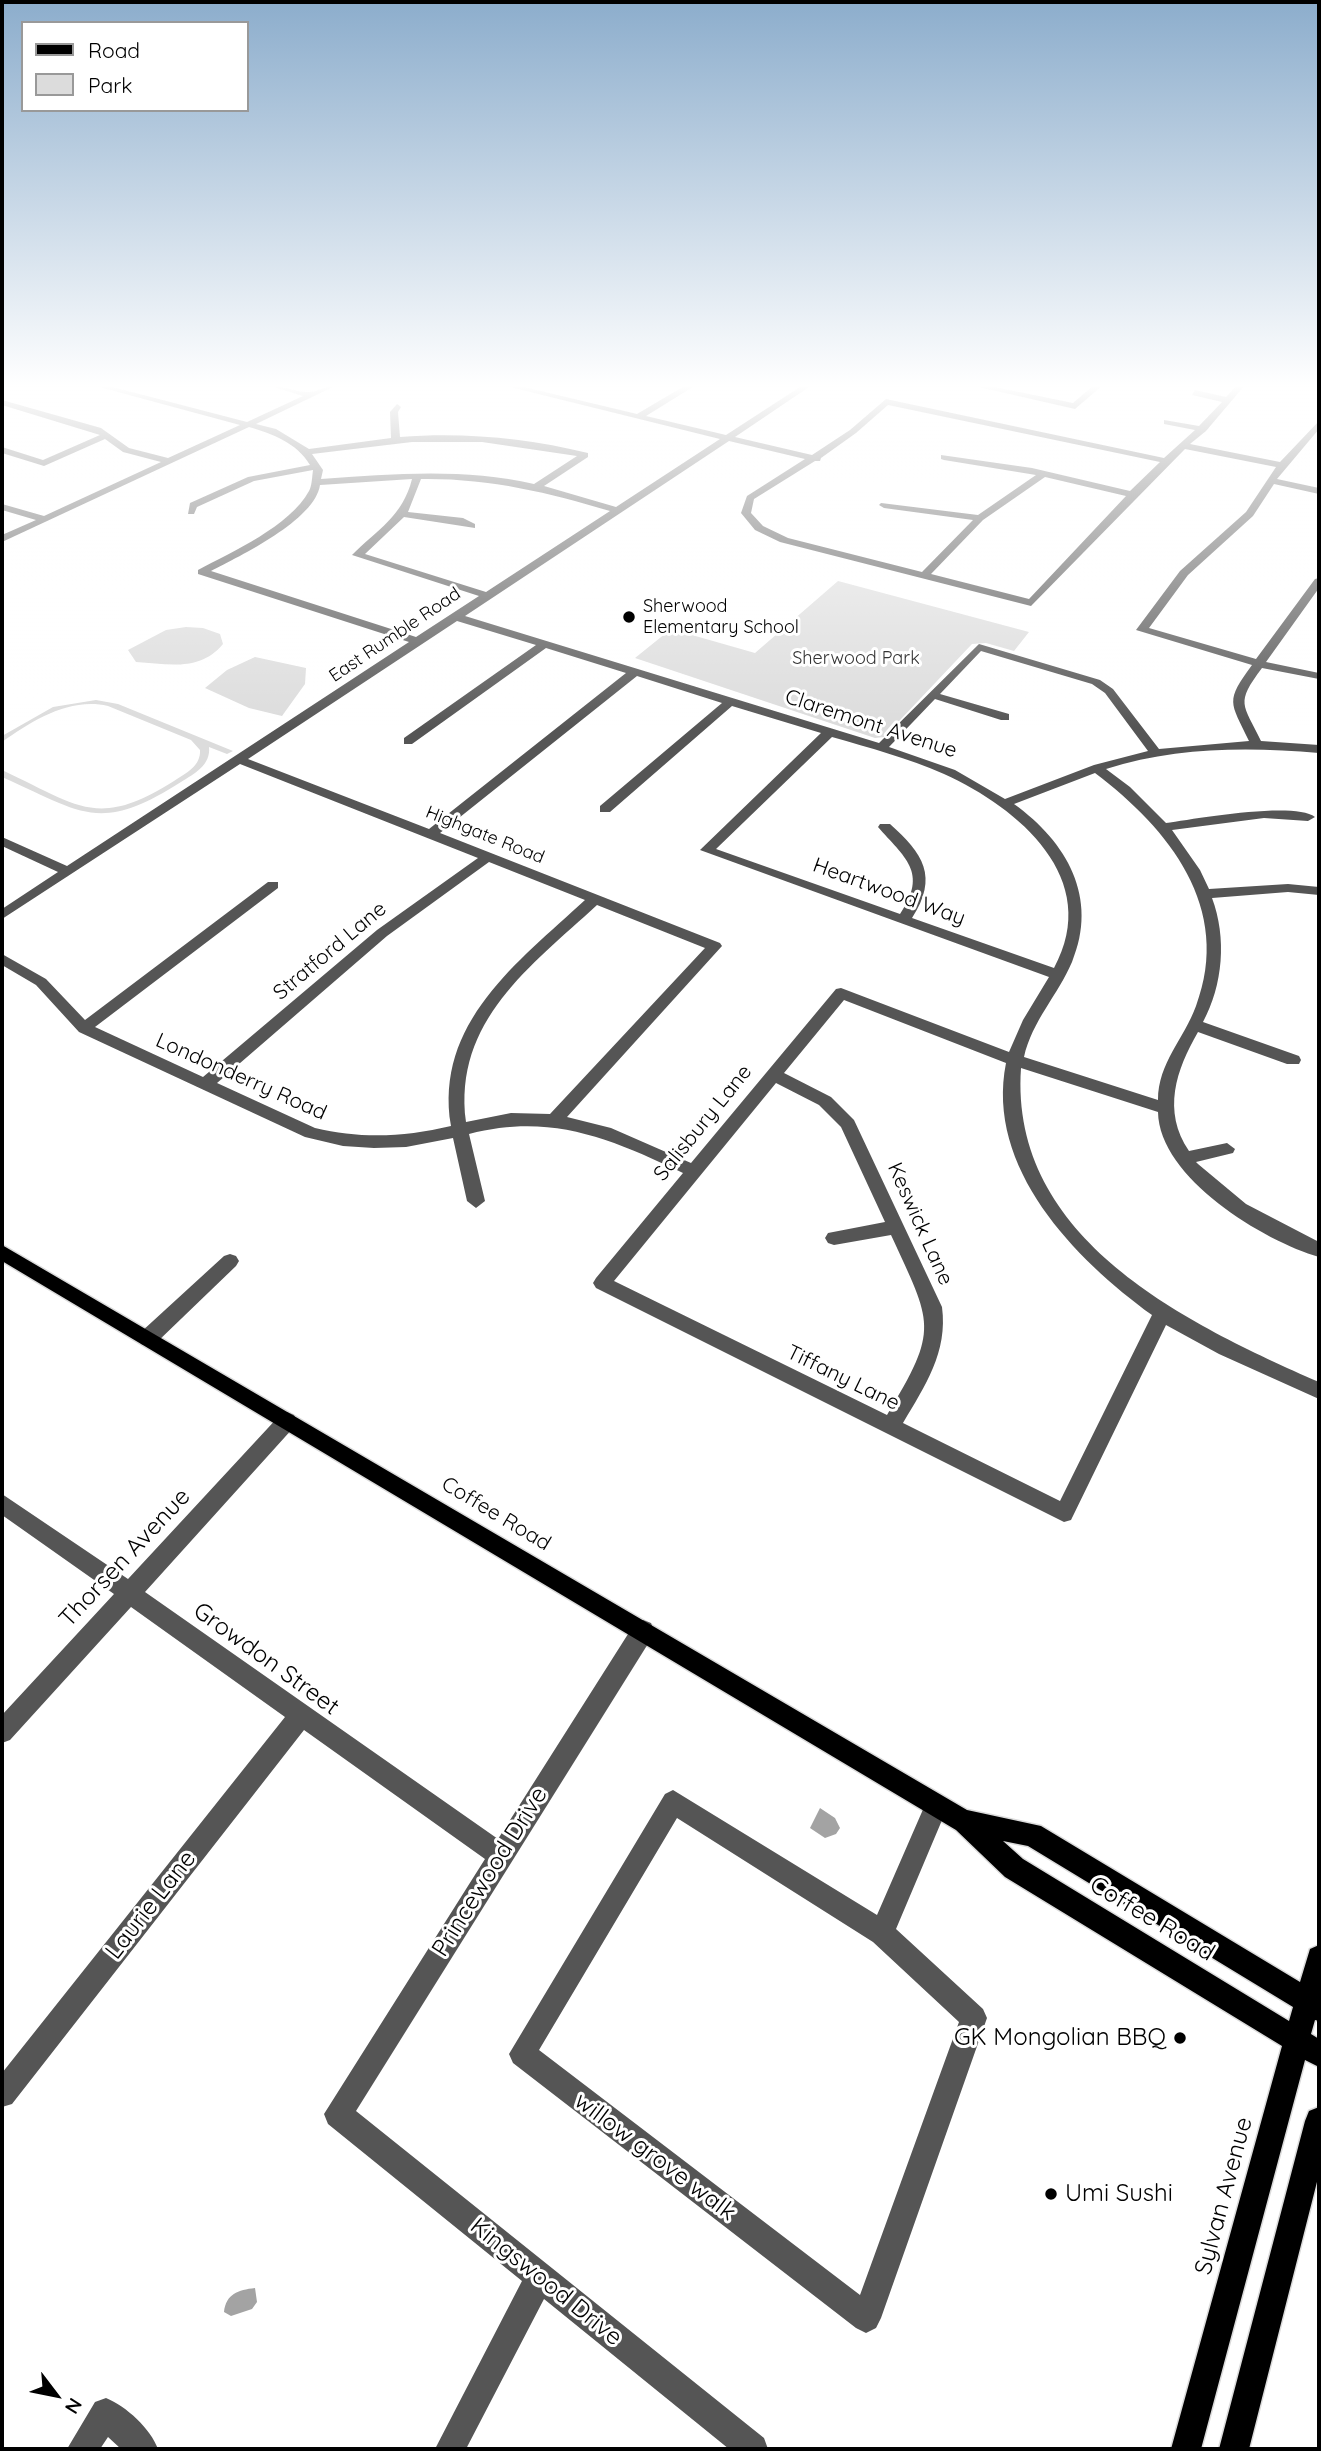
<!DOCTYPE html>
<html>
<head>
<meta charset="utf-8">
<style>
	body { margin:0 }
	#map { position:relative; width:1321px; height:2451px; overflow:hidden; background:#fff; font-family:Quicksand,sans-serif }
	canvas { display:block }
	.frame { position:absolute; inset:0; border:4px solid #000; pointer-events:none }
	.legend { position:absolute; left:21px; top:21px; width:228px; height:91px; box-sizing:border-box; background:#fff; border:2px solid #999; margin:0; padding:9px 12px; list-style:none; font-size:21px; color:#000 }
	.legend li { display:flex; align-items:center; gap:14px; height:35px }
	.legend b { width:35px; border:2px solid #999 }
	.north { position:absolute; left:21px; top:2360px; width:70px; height:70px; -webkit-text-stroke:5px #fff; paint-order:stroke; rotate:122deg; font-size:19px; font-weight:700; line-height:28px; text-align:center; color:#000 }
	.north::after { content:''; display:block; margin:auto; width:24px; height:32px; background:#000; clip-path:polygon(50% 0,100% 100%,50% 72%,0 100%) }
</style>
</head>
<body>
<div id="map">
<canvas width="1321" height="2451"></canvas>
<div class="frame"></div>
<ul class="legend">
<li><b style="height:9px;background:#000"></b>Road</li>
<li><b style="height:19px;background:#dcdcdc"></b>Park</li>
</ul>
<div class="north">N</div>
</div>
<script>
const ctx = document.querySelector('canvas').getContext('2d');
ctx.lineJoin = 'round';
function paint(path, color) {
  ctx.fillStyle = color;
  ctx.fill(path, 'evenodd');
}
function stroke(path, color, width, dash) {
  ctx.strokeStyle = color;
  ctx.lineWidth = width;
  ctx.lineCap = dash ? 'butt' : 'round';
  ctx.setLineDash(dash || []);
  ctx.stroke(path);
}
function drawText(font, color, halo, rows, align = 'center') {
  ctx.font = font + ' Quicksand,sans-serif';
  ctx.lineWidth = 6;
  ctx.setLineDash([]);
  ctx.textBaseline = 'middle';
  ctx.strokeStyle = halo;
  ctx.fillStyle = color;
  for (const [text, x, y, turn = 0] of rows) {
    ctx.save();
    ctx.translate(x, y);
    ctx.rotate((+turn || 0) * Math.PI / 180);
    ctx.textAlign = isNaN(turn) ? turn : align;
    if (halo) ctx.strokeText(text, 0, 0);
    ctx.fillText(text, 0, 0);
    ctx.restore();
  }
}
paint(new Path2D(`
	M838 581 1029 632 1014 651 986 643 972 644 884 737 875 738 635 658 671 629 755 653Z
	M186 627 203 628 220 634 223 644C200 672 168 664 136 662L128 650 166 630Z
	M255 657 306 668 305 684 282 716 249 708 205 688 227 670Z
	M96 700 118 704 233 751 227 754 209 747C211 765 194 774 181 782 99 834 83 813 2 777V770C77 805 97 830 174 781 186 773 201 766 200 750L191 740 108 706C69 697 32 721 2 742V736L53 707Z`), '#dcdcdc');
paint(new Path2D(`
	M820 1808 835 1818 840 1828 836 1834 825 1838 810 1828Z
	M255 2288 257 2302 252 2309 231 2316 224 2312C226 2294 238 2290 255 2288Z`), '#a3a3a3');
const major = new Path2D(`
	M2 1245 967 1810 1041 1826 1300 1982 1310 1949 1319 1945V2021L1315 2020 1311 2034 1319 2039V2067L1305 2060 1201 2449H1171L1282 2046 1005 1877 956 1830 2 1261ZM1003 1841 1028 1846 1293 2007 1289 2021 1023 1859Z
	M1319 2107V2174L1249 2449H1219L1305 2121 1309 2111Z`);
stroke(major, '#dbdbdb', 3);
paint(new Path2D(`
	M92 385H105L247 422 303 396 267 385C281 385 295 392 308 392 318 392 327 385 337 385L256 424 276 429 309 449 391 438 390 412 397 404 401 407 398 412 400 437C464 432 526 438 588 453V457L544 486 616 507 720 439 502 385H516L637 414 686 385H696L646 416 726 435 803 385H812L735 437 812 455 850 430 886 399 1164 458 1195 430 1164 424V420L1199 426 1222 402 1192 395 1195 390 1226 397 1237 385H1245L1206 431 1190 444 1280 462 1319 421V429L1277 479 1319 488V494L1274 484 1253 516 1188 575 1149 628 1256 659 1315 579 1319 578V588L1266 662 1319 673V679L1262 668C1235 704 1243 703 1261 741L1319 745V753C1248 747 1175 747 1106 769L1130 787 1166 823C1195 819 1294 801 1315 817L1308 821 1264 818 1172 830 1200 870 1209 889 1288 884 1319 887V895L1288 892 1212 898C1227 938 1223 985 1203 1022L1299 1056 1301 1060 1299 1064H1287L1198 1032C1176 1070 1162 1111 1189 1151L1227 1143 1235 1149 1233 1153 1196 1162 1198 1164 1246 1204 1319 1242V1257C1264 1241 1159 1178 1158 1112L1021 1068C1009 1240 1188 1324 1319 1382V1399L1219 1354 1166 1325 1071 1520 1064 1522 596 1288 593 1283 596 1278 683 1173C609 1138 551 1113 469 1134L485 1201 476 1208 467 1201 453 1138 406 1147 374 1148 343 1146 305 1137 79 1032 36 985 2 965V954L46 979 85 1020 268 882H278V888L95 1027 203 1077 377 930 478 858 240 764 2 919V909L58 872 2 846V837L67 866 409 642 198 574V570C232 552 290 526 309 491 312 486 312 477 313 470L254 481 197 507 194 514H188L190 503 248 477 310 465C297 443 273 434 249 427L2 542V535L36 520 2 510V504L44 516 161 462 123 452 105 439 44 466 2 453V447L43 460 100 435 2 405V400L101 428 129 448 168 458 240 425ZM888 405 1160 462 1130 491 1032 468 941 455V459L944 460 1036 475 978 515 881 503 879 505 884 508 973 520 922 572 788 538 763 526 751 513 754 499 815 461H820L821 458 856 433ZM729 441 805 459 747 496 741 513 755 530 780 542 1031 606 1185 449 1276 467 1246 512 1180 571 1136 630 1252 665C1225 702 1230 701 1249 741L1159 749 1113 689 1100 680 979 644 879 743 465 616ZM412 442H482L577 456 534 484C464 468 393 474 321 479L323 470 312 454ZM1045 477 1126 496 1029 599 931 574 983 520ZM412 479C403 516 377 530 352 555L479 596 416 637 211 571C240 556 315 520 320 485ZM421 479C487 478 547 492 610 511L486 592 365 554 404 517 475 528V524L463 518 408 512ZM457 621 536 645 404 738V744H412L546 648 626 673 429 829 248 759ZM981 651 1092 684 1105 693 1148 751 1094 765 1005 799 955 770 889 747 935 699 1001 720H1009V714L940 694ZM637 676 722 703 600 806V812H610L732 706 821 733 700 850 1049 977 1023 1020 1009 1052 841 988 836 989 691 1163 611 1128 567 1117 722 946 720 943 440 833ZM832 737C870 748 908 758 944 774 1019 808 1103 879 1054 968L912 918C939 877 923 853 890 824H880L878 827C904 857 929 872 900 914L716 849ZM1095 773C1169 829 1233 908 1196 1006 1184 1039 1158 1063 1158 1100L1024 1057C1032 1021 1058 995 1072 962 1099 898 1067 842 1014 804ZM489 862 585 900C518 962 434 1023 451 1126 405 1137 361 1139 315 1128L217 1083 387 936ZM597 905 705 948 550 1114 511 1113 466 1122C453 1021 531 966 597 905ZM844 1000 1006 1063C985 1168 1075 1259 1152 1315L1060 1501 903 1423C925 1386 948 1352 942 1307L854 1120 831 1097 784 1073ZM776 1083 819 1105 841 1127 885 1222 828 1233 825 1238 828 1243 834 1245 891 1235C932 1324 940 1328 887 1415L614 1281Z
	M970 385H985L1073 403 1094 385H1103L1075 409Z
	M230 1254 236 1256 239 1261 236 1266 155 1344 148 1346 141 1344 139 1338 141 1332 224 1256Z
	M287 1412 294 1415 297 1421 294 1427 145 1592 498 1839 635 1623 643 1620 651 1623 654 1631 651 1639 356 2111 764 2438 768 2449H729L544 2299 466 2449H435L522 2281 328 2124 324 2114 485 1859 304 1730 12 2104 2 2107V2073L285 1717 131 1607 10 1740 2 1743V1715L114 1594 2 1515V1494L128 1579 280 1415Z
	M673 1790 877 1915 928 1798 936 1794 944 1798 948 1806 896 1929 983 2009 987 2018 881 2318 876 2328 866 2333 856 2328 513 2063 509 2054 665 1794ZM677 1818 873 1942 959 2022 860 2295 539 2050Z
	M106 2398C126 2406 151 2429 158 2449H121L108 2437 100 2449H67L95 2402Z`), '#555');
paint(major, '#000');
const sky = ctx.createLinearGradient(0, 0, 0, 728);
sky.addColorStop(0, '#8cadcc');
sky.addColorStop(0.53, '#fff');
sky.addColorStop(1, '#ffffff00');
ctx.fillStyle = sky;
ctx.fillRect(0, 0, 1321, 728);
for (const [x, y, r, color] of [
	[629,617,7,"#000"],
	[1180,2038,7,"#000"],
	[1051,2194,7,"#000"]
]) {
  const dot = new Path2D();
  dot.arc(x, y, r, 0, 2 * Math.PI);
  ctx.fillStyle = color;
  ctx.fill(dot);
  stroke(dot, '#fff', 2.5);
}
drawText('18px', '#000', '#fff', [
	["Sherwood",643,607],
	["Elementary School",643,628]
], 'left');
drawText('18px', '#000', '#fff', [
	["East Rumble Road",395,635,-34],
	["Highgate Road",485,835,22]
]);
drawText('18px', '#333', '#fff', [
	["Sherwood Park",856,659]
]);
drawText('21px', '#000', '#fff', [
	["Claremont Avenue",871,724,18],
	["Heartwood Way",889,892,20],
	["Stratford Lane",330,951,-40],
	["Londonderry Road",241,1077,24],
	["Salisbury Lane",703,1123,-51],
	["Keswick Lane",920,1224,66],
	["Tiffany Lane",843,1378,26],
	["Coffee Road",496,1514,31]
]);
drawText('24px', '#000', '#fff', [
	["Thorsen Avenue",125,1558,-47],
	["Growdon Street",266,1659,36],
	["Princewood Drive",490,1872,-58],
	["Laurie Lane",151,1905,-52],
	["Coffee Road",1152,1919,31],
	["willow grove walk",655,2157,37],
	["Sylvan Avenue",1224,2196,-75],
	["Kingswood Drive",546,2282,39]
]);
drawText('24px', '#000', '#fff', [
	["GK Mongolian BBQ",1166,2038],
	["Umi Sushi",1065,2194,"left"]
], 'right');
</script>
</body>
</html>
